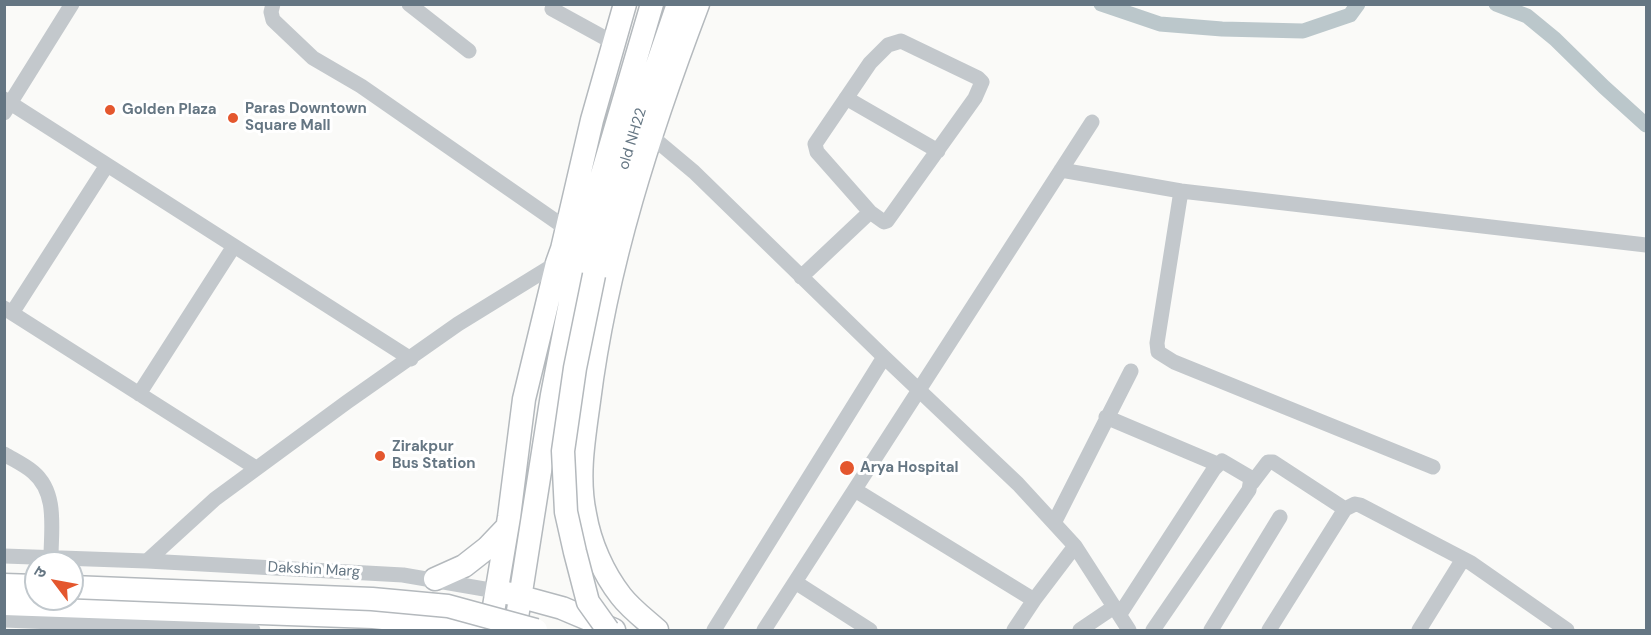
<!DOCTYPE html>
<html>
<head>
<meta charset="utf-8">
<style>
	body { margin:0 }
	#map { position:relative; width:1651px; height:635px; overflow:hidden; background:#fafaf8; font-family:"DM Sans","Noto Sans Devanagari",sans-serif }
	canvas { display:block }
	.frame { position:absolute; inset:0; border:6px solid #657683; pointer-events:none }
	.north { position:absolute; left:24px; top:551px; width:60px; height:60px; box-sizing:border-box; background:#fff; border:2px solid #c1c8cd; border-radius:50%; rotate:302deg; font-size:16px; font-weight:700; line-height:24px; text-align:center; color:#657683 }
	.north::after { content:''; display:block; margin:auto; width:21px; height:27px; background:#e4572e; clip-path:polygon(50% 0,100% 100%,50% 72%,0 100%) }
</style>
</head>
<body>
<div id="map">
<canvas width="1651" height="635"></canvas>
<div class="frame"></div>
<div class="north">उ</div>
</div>
<script>
const ctx = document.querySelector('canvas').getContext('2d');
ctx.lineJoin = 'round';
function stroke(path, color, width, dash) {
  ctx.strokeStyle = color;
  ctx.lineWidth = width;
  ctx.lineCap = dash ? 'butt' : 'round';
  ctx.setLineDash(dash || []);
  ctx.stroke(path);
}
function drawText(font, color, halo, rows, align = 'center') {
  ctx.font = font + ' "DM Sans",sans-serif';
  ctx.lineWidth = 6;
  ctx.setLineDash([]);
  ctx.textBaseline = 'middle';
  ctx.strokeStyle = halo;
  ctx.fillStyle = color;
  for (const [text, x, y, turn = 0] of rows) {
    ctx.save();
    ctx.translate(x, y);
    ctx.rotate((+turn || 0) * Math.PI / 180);
    ctx.textAlign = isNaN(turn) ? turn : align;
    if (halo) ctx.strokeText(text, 0, 0);
    ctx.fillText(text, 0, 0);
    ctx.restore();
  }
}
stroke(new Path2D(`
	M1101 4 1160 24 1222 29 1303 31 1350 15 1358 4
	M1496 4 1527 16 1555 39 1604 87 1646 125`), '#bbc7cb', 15);
const highway = new Path2D(`
	M594 275 634 132 678 4
	M435 579 464 566 487 548 507 527
	M4 585 36 586
	M507 593 562 608 614 630
	M4 604 373 617 452 625 471 630
	M490 630 509 517 524 399 557 263 562 249 592 120 625 4
	M515 630 552 395 581 246 652 4
	M657 630C646 620 631 609 621 596 603 573 590 543 585 514 577 476 584 438 589 401 606 265 649 133 698 4`);
stroke(highway, '#b4b9bd', 25);
stroke(new Path2D(`
	M273 4 271 12 273 20 313 58 361 86 567 229
	M409 4 469 51
	M552 9 614 43
	M846 98 938 151
	M4 99 411 359
	M4 113 72 4
	M651 136 694 172 884 357 1018 484 1075 546 1129 630
	M1061 170 1181 191 1646 245
	M1181 191 1157 343 1158 352 1174 362 1433 467
	M801 277 870 212 884 222 887 221 975 98 982 82 978 78 901 41 888 45 870 63 815 144 817 152 870 212
	M4 308 256 468
	M12 313 107 165
	M139 394 234 246
	M1106 417 1217 464
	M4 454C14 460 25 465 33 472 58 493 51 529 51 558
	M1252 483 1268 462H1273L1345 509
	M855 490 1034 600
	M1054 523 1131 371
	M4 556 147 561 403 575 496 591
	M147 561 215 499 347 402 458 324 557 263
	M795 582 870 630
	M1120 614 1214 469 1222 461 1251 478 1249 490 1153 630
	M4 620 253 630
	M714 630 884 357
	M764 630 1092 122
	M1014 630 1034 600 1075 546
	M1080 630 1114 607
	M1211 630 1280 517
	M1269 630 1345 509 1355 504 1360 505 1471 563 1567 630
	M1419 630 1463 559`), '#c3c8cc', 15);
stroke(highway, '#fff', 22);
const highwayBridge = new Path2D(`
	M594 275 575 368 563 451 566 512 575 552 588 602 608 630
	M72 587 372 599 448 606 536 630`);
stroke(highwayBridge, '#b4b9bd', 25, []);
stroke(highwayBridge, '#fff', 22);
for (const [x, y, r, color] of [
	[110,110,6,"#e4572e"],
	[233,118,6,"#e4572e"],
	[380,456,6,"#e4572e"],
	[847,468,8,"#e4572e"]
]) {
  const dot = new Path2D();
  dot.arc(x, y, r, 0, 2 * Math.PI);
  ctx.fillStyle = color;
  ctx.fill(dot);
  stroke(dot, '#fff', 2);
}
drawText('bold 15px', '#657683', '#fff', [
	["Paras Downtown",245,109],
	["Square Mall",245,126],
	["Golden Plaza",122,110],
	["Zirakpur",392,447],
	["Bus Station",392,464],
	["Arya Hospital",860,468]
], 'left');
drawText('15px', '#657683', '#fff', [
	["old NH22",633,139,-73],
	["Dakshin Marg",314,570,3]
]);
</script>
</body>
</html>
